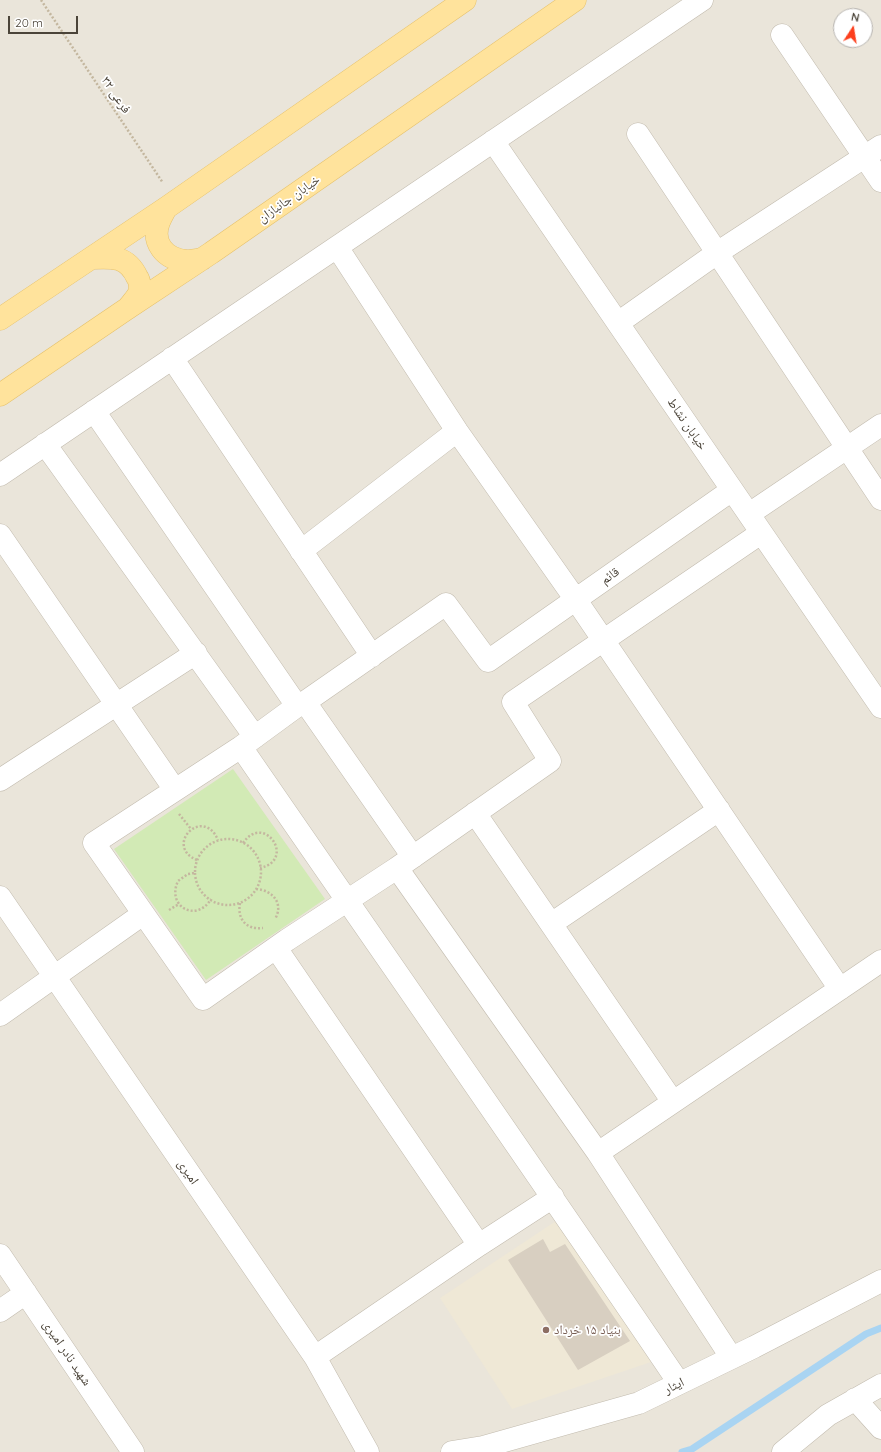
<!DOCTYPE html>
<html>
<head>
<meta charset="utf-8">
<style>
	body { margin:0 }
	#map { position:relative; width:881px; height:1452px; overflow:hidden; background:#f6f3ec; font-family:Quicksand,sans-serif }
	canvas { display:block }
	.north { position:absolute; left:833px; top:8px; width:40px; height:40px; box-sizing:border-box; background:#fff; border:1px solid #b7b4b0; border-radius:50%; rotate:12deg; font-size:11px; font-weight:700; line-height:16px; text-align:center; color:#4b4439 }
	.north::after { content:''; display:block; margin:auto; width:14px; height:18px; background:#fc3f1d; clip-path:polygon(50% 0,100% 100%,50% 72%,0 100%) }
	.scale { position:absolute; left:8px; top:16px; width:70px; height:18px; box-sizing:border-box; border:2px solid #4b4439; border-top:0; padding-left:5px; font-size:12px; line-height:14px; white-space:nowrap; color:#4b4439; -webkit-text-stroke:3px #fff; paint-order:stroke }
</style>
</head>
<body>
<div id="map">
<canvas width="881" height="1452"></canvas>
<div class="north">N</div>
<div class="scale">20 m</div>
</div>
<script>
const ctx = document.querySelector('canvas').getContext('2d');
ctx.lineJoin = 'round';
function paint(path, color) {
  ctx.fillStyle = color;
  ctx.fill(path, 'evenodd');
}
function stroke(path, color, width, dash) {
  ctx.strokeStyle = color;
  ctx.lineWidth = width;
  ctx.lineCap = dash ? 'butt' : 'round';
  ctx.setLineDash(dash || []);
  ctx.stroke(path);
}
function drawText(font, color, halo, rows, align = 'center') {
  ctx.font = font + ' Quicksand,"Noto Naskh Arabic",sans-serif';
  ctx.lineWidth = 3.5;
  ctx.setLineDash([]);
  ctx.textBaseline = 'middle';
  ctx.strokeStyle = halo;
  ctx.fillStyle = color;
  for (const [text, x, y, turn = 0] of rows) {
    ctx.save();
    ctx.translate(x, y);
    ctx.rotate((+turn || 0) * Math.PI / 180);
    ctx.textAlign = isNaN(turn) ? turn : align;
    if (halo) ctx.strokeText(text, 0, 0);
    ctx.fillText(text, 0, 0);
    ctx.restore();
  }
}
paint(new Path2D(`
	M0 0H881V1452H0ZM841 16H865V40H841Z`), '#eae5da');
paint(new Path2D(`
	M559 1219 651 1362 512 1409 440 1298Z`), '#efe8d6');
paint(new Path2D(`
	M233 769 325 899 206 980 114 849Z`), '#d2eab5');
stroke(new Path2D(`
	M682 1452 692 1449 866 1334 881 1328`), '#a9d4f2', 7);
paint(new Path2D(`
	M543 1239 550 1252 565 1244 630 1341 578 1370 508 1260Z`), '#d8cfc1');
const minor = new Path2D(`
	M782 35 881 181
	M638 134 881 499
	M493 141 881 707
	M337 247 457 431 576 600 840 989
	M618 323 717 253 881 146
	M172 358 372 656
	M94 411 297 706
	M45 444 255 737
	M0 475 702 0
	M749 514 881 425
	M0 535 175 790
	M301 551 457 431
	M305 702 413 857
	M241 747 297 706 305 702 446 604 488 661 732 490
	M0 780 196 653
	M475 813 673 1102
	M397 868 598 1153 731 1357
	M0 897 315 1357 368 1452
	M551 924 719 810
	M276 948 479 1245
	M0 1015 143 914
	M598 1153 881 961
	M0 1255 133 1452
	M0 1311 26 1293
	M315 1357 479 1245 553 1197
	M679 1383C535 1170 387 959 241 747L94 843 203 999 287 940 397 868 550 761 513 702 761 533
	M855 1399 881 1428
	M452 1452 483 1447 639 1403 754 1347 881 1281
	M783 1452 828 1415 881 1385`);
const major = new Path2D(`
	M166 208C164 212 161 217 159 222 151 243 165 259 186 261 192 261 197 260 202 259
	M92 258C113 257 127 256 137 277 140 281 141 291 138 295 135 300 131 304 128 308
	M0 319 166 208 465 0
	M0 395 128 308 211 253 575 0`);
stroke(minor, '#c2bbae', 23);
stroke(major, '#e6c16a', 23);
stroke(new Path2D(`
	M41 0 163 183
	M179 814 191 829
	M195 872a33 33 0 1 1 66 0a33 33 0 1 1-66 0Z
	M243 843C264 812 297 860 260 868
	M197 860C163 846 203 805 218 840
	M194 873 188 874 178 881C166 907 197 923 211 899
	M256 889C273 890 284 904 275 919
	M240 903C237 919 246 930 263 928
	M169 910 179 904`), '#c4b79f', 2.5, [2, 2]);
stroke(minor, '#fff', 22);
stroke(major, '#ffe39c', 22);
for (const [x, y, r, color] of [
	[546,1330,4,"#8d6e63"]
]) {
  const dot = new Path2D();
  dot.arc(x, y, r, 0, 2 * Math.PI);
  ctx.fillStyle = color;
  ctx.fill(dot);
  stroke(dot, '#fff', 1.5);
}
drawText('13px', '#4b4439', '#fff', [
	["فرعی ۳۲",116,95,56],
	["خیابان جانبازان",289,199,-35],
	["خیابان نشاط",687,424,56],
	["قائم",610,576,-35],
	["امیری",188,1172,56],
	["شهید نادر امیری",67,1353,56],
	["ایثار",674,1386,-26]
]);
drawText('13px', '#785e54', '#fff', [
	["بنیاد ۱۵ خرداد",554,1330]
], 'left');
</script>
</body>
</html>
